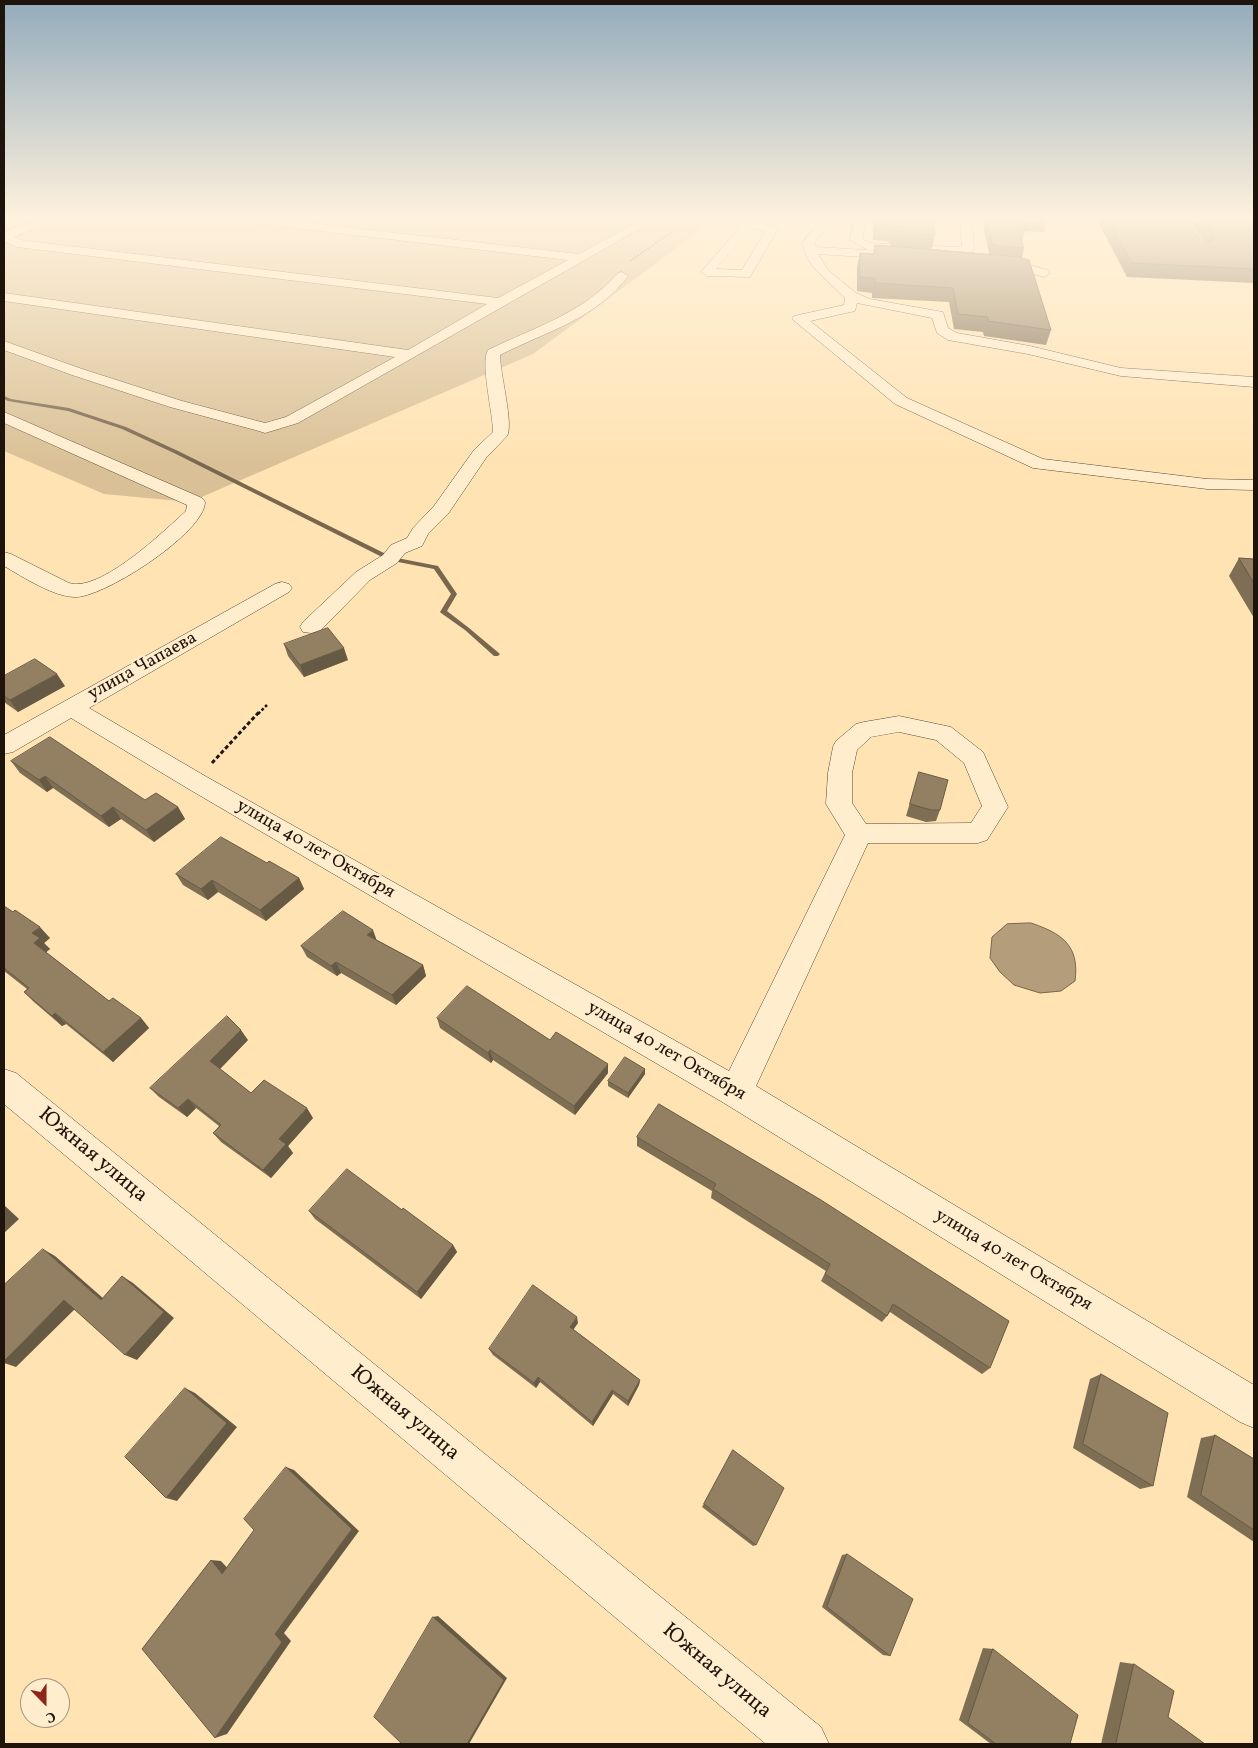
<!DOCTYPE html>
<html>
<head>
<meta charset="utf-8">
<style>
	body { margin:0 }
	#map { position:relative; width:1258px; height:1748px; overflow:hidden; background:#ffe3b3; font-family:Vollkorn,serif }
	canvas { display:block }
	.frame { position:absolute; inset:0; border:5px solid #1f140b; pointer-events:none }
	.north { position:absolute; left:20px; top:1678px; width:50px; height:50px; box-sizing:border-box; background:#ffedce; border:1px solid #a59680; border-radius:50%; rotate:158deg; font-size:14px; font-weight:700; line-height:20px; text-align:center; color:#1f140b }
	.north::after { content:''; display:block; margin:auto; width:18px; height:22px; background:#8f2418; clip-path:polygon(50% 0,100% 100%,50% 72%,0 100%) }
</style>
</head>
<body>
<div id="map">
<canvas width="1258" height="1748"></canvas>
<div class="frame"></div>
<div class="north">С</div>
</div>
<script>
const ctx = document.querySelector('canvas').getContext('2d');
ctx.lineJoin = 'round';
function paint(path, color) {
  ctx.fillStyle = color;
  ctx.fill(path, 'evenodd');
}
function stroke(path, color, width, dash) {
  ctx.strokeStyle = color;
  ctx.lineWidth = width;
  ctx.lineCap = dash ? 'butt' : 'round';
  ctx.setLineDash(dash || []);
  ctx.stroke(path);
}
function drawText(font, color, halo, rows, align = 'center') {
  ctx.font = font + ' Vollkorn,serif';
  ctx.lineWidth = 4.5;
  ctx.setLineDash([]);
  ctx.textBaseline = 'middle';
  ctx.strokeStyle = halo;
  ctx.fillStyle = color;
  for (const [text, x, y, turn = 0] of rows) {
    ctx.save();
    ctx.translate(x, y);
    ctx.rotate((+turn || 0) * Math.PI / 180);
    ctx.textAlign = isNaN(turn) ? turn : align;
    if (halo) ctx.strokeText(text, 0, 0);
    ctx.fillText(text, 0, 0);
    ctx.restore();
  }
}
paint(new Path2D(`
	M4 220H715L533 354 190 502 104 494 4 451Z`), '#d9c096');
const water = new Path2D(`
	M1031 923C1061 933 1080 945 1075 981L1061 991 1040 993 1014 985 1000 972 990 958 992 937 1007 924Z`);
paint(water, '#b39d7a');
stroke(water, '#78664e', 1);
paint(new Path2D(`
	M4 396 11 399 69 408 126 427 178 451 392 557 438 566 457 594 447 611 469 628 500 654 498 656H494L465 630 441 613 440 612 451 594 434 569 388 560 174 453 122 429 68 411 8 401 4 399Z`), '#78664e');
const minor = new Path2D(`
	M38 220H55L14 237 20 240 498 298 568 260 252 223 247 220H283L579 254 641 220H655L298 423 265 433 259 431 170 407 72 375 4 350V341L82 369 182 401 265 423 286 417 395 357 4 301V293L408 350 487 304 17 247 4 241V232Z
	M681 220H694L690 223H682Z
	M726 220H751L776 227 778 229 750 277 707 276 701 272 741 226 727 222ZM751 228 765 231 742 270 716 269Z
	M821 220H832L814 243 816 247 915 253 917 256 911 260 818 254 828 270 856 293 870 299 943 312 948 328 957 333 1030 346 1121 368 1254 377V387L1121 376 1028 354 948 340 937 333 932 318 857 303 855 311 810 321 907 398 1043 459 1207 479 1254 480V490L1207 489 1033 468 895 404 792 319 794 316 844 305 845 298 814 268 807 258 802 243Z
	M854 220H866L862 239 870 243 956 247 962 246 960 220H972L974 249 972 252 956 255 868 250 850 240Z
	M996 259 1016 261 1048 270 1050 273 1044 277 1015 269 992 266 990 263Z
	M622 272 628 276C598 318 545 332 500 355 500 373 514 425 507 436L486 458 448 514 428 534 422 546 405 553 397 563 370 580 319 632 311 633 303 632 300 627 303 622 356 572 383 555 391 545 407 538 413 528 434 506 474 450 493 432C493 413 480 363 488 350 535 327 582 314 618 273Z
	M4 412 202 498 205 502C205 532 108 595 77 597 55 598 23 577 4 566V552L11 554 69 583C100 593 164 531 186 511L187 505 4 423Z
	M282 582 289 584 292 588 289 592 89 708 205 776 729 1071 845 835 826 804 828 773 833 747 836 741 856 724 864 722 899 716 951 727 983 752 1008 807 987 840 978 843H868L756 1086 1254 1385V1428L1240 1422 724 1103 187 788 71 718 13 752 4 754V735L275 584ZM899 732 936 740 964 763 982 806 971 823 866 824 852 803V773L857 750 871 737Z
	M4 1069 16 1073 821 1727 829 1744H766L4 1104Z`);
stroke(minor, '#574835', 1);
stroke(new Path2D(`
	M630 261 672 232`), '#1f140b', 1, [2, 1]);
stroke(new Path2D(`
	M258 714 267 705`), '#1f140b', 2.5, [3, 2]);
stroke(new Path2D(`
	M212 763 259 712`), '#1f140b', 3, [4, 2.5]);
paint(minor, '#ffedce');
paint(new Path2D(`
	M873 220H934L935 235 932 249 989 254 982 220H1047L1044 232 1025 231 1022 242 1024 248 1022 258 1051 330 1046 345 984 336 983 332 954 329 949 302 872 298V293L857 291V267L860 253 873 254 875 245 891 246V245L888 241 873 240Z
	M1097 220H1187L1202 241H1204L1188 220H1254V283L1127 277Z
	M1239 558 1254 559V618L1229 576Z
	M284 644 348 660 304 677 288 656Z
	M4 676 65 686 18 712 4 702Z
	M11 761 145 800 178 807 185 819 154 842 121 819 109 827 53 788 47 792 20 773Z
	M919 772 940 810 936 821 926 822 906 816Z
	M267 863 299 878 304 889 266 921 218 892 208 900 183 885 176 874Z
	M4 906 50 938 44 943 50 949 46 952 109 1001 141 1018 149 1028 113 1062 66 1024 62 1026 34 1002 24 992 27 989 4 971Z
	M377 940 423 965 426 976 396 1005 341 973 337 976 307 957 301 946Z
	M437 1018 550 1040 608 1073 575 1115 493 1060 491 1063 440 1028Z
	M248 1040 220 1069 251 1093 313 1118 288 1146 293 1153 271 1178 221 1142 213 1133 219 1126 196 1108 187 1117 159 1097 150 1088Z
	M645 1069V1074L628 1098 608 1086V1081Z
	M659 1104 990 1368 982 1374 890 1312 887 1316 882 1322 821 1281 826 1271 711 1198 712 1191 637 1146V1137Z
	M402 1210 453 1245 457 1252 421 1299 315 1219 309 1211Z
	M578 1323 573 1329 640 1380 639 1385 628 1406 613 1394 593 1426 540 1382 536 1388 493 1355 489 1349Z
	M1101 1374 1153 1486 1140 1489 1073 1448 1090 1379Z
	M1215 1435 1254 1459V1542L1187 1497 1201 1438Z
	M733 1450 756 1545 753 1546 702 1507Z
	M847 1554 890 1656 883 1655 822 1607 842 1555Z
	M983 1648 993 1649 1070 1744H991L959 1720Z
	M1120 1662 1134 1664 1168 1717 1205 1744H1101Z`), '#7e6e54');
paint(new Path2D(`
	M344 648 348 660 304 677 300 665Z
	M57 674 65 686 18 712 10 700Z
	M45 776 53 788 47 792 39 780Z
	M113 807 121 819 109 827 101 816Z
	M178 807 185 819 154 842 146 830Z
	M299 878 304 889 266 921 260 910Z
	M212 880 218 892 208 900 201 889Z
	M40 927 50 938 44 943 50 949 44 954 34 943 32 933Z
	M373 930 377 941 367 935Z
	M336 962 341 973 337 976 331 966Z
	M423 965 426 976 396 1005 392 995Z
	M55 1013 66 1024 62 1026 52 1016Z
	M141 1018 149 1028 113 1062 103 1052Z
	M241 1030 248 1040 218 1071 210 1061Z
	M490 1050 493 1060 491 1063 488 1053Z
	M608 1064V1073L575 1115 574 1106Z
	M645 1069V1074L628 1098V1093Z
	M188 1099 196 1108 187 1117 178 1108Z
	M307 1108 313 1118 288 1146 293 1153 271 1178 263 1170 279 1139Z
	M4 1205 19 1219 4 1233Z
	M453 1245 457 1252 421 1299 417 1292Z
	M43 1249 55 1256 112 1306 101 1300Z
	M122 1276 133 1283 174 1318 137 1360 125 1355Z
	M64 1300 77 1307 16 1367 4 1363V1361Z
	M577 1317 578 1323 571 1333 570 1327Z
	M538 1377 540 1382 536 1388 534 1383Z
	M640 1380 639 1385 628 1406V1401Z
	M185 1388 195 1393 237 1427 177 1501 166 1498Z
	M612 1390 613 1394 593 1426 592 1422Z
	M286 1467 294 1470 359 1531 284 1633 291 1641 227 1734 215 1738 275 1634Z
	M211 1560 221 1561 233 1574H222Z
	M438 1616 507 1678 469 1744H467L433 1617Z`), '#675a45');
const building = new Path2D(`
	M875 220H934L935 235 894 231 895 229 891 225 875 224Z
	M987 220H1022L1025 232 1018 231 1024 248 993 245Z
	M1108 220H1187L1202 241 1212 242 1215 236 1203 220H1254V269L1133 263Z
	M875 245 1019 257 1029 260 1051 330 988 321V317L958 314 953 288 875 283V278L859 277 860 253 874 254Z
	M1239 558 1254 559V583Z
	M328 628 344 648 300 665 284 644Z
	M35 659 57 674 10 700 4 696V676Z
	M50 737 145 800 156 793 178 807 146 830 113 807 101 816 45 776 39 780 11 761Z
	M919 772 948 780 940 810H931L910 804Z
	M221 837 267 863 269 861 299 878 260 910 212 880 201 889 176 874Z
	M4 906 13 912 15 910 40 927 32 933 40 938 34 943 109 1001 113 998 141 1018 103 1052 55 1013 52 1016 24 992 29 988 4 968Z
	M343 911 373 930 367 935 423 965 392 995 336 962 331 966 301 946Z
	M467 986 550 1040 556 1032 608 1064 574 1106 490 1050 488 1053 437 1018Z
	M227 1016 241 1030 210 1061 251 1093 264 1080 307 1108 279 1139 286 1144 263 1170 213 1133 221 1125 188 1099 178 1108 150 1088Z
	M625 1057 645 1069 628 1093 608 1081Z
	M659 1104 821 1200 1009 1321 990 1368 893 1304 887 1316 825 1274 830 1264 713 1189 716 1184 637 1137Z
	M347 1169 402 1210 403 1208 453 1245 417 1292 309 1211Z
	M43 1249 101 1300 122 1276 164 1312 125 1355 64 1300 4 1361V1285Z
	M533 1285 577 1317 570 1327 640 1380 628 1401 612 1390 592 1422 538 1377 534 1383 489 1349Z
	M1101 1374 1168 1413 1153 1486 1083 1444Z
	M185 1388 227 1423 166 1498 125 1457Z
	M1215 1435 1254 1459V1530L1201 1495Z
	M733 1450 784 1488 756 1545 704 1504Z
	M286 1467 352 1529 275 1634 282 1642 215 1738 142 1649 211 1560 222 1574 254 1530 244 1519Z
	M847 1554 913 1599 890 1656 827 1607Z
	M433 1617 504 1680 467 1744H402L374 1717Z
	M993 1649 1078 1715 1070 1744H996L968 1723Z
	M1134 1664 1174 1691 1168 1717 1205 1744H1116Z`);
paint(building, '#938062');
stroke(building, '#675a45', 1);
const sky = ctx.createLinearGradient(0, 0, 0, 465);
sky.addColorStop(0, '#93abbc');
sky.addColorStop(0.47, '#fff2dd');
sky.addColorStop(1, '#fff2dd00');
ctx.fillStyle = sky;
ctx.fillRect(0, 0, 1258, 465);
drawText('18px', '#1f140b', '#ffedce', [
	["улица Чапаева",143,667,-29],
	["улица 40 лет Октября",315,850,30],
	["улица 40 лет Октября",666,1052,30],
	["улица 40 лет Октября",1013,1261,31]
]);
drawText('21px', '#1f140b', '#ffedce', [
	["Южная улица",92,1156,40],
	["Южная улица",404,1414,40],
	["Южная улица",716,1672,40]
]);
</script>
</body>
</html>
